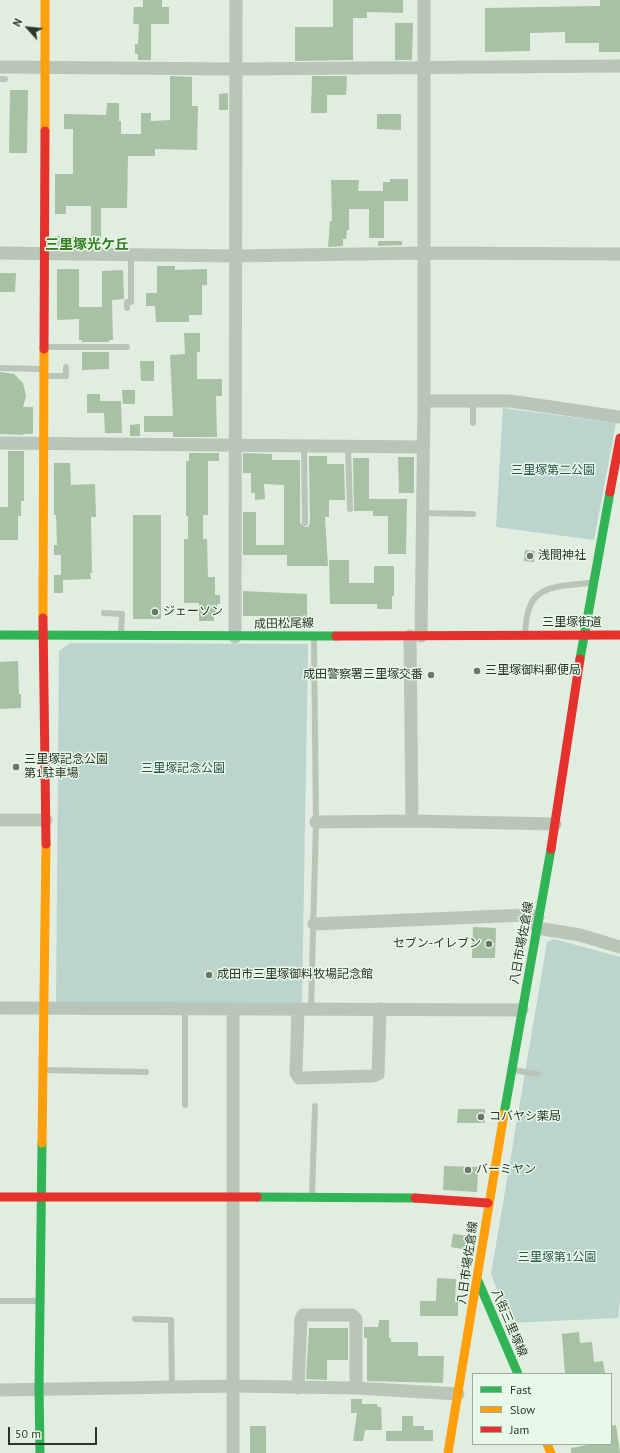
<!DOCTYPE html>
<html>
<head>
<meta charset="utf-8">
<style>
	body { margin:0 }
	#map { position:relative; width:620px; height:1453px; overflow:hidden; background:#e1ede1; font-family:"PT Sans",sans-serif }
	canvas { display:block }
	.legend { position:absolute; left:472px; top:1373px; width:140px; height:72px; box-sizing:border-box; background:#e8f9e9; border:1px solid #9cab9c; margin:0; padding:5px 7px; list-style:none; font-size:12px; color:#2a3628 }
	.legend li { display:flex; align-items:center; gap:8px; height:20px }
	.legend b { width:20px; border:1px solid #9cab9c }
	.north { position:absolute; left:8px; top:8px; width:40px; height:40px; -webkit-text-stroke:3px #e8f9e9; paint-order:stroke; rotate:297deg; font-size:11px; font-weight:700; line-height:16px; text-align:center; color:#2a3628 }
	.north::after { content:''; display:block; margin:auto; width:14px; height:18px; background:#2a3628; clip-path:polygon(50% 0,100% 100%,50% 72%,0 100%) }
	.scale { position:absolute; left:8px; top:1427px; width:89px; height:18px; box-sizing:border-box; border:2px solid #2a3628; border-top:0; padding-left:5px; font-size:12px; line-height:14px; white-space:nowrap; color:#2a3628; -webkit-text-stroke:3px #e8f9e9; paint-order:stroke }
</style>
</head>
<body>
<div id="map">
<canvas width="620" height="1453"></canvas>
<ul class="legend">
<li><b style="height:5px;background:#30b455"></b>Fast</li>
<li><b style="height:5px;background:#ff9f0a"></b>Slow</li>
<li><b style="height:5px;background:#e5322d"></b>Jam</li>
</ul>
<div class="north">N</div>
<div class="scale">50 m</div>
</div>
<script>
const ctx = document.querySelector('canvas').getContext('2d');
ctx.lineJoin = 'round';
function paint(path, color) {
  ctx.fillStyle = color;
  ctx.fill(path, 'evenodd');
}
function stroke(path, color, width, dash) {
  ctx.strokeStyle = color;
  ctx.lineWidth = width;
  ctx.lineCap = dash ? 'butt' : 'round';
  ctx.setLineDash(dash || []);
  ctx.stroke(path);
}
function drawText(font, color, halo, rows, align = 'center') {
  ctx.font = font + ' "PT Sans","Noto Sans JP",sans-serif';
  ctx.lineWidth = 3;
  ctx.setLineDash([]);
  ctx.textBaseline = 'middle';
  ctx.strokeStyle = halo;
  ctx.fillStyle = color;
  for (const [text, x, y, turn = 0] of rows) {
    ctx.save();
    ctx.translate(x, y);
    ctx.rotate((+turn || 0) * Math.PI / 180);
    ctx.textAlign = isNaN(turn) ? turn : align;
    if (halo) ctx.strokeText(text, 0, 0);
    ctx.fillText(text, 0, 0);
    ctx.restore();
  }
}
paint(new Path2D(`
	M503 408 616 423 594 540 496 527Z
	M70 643 308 644 302 1003H56L59 651Z
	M554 939 620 957V1301L618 1318 510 1323 491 1274 547 942Z`), '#bbd4cd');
paint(new Path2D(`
	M143 0H162V7H169V24H151V60H138V54H135V44H138L139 24H133L134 7H143Z
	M333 0H403V13L367 12V18H353V60L295 61V27H333Z
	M600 0H620V52H599V43H565V32L530 33V51L485 52V8L600 6Z
	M395 23H413L412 60H395Z
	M170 76 192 77V106H198L197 150 155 149V156H128L127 208H101V240H91V206H66V214H55V174H73V129H64V114L106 115 107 103H119V121H121V134H141V113H151V121L170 120Z
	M312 76H347L346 95H327V113H311Z
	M10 90H28L27 153H9Z
	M228 93V110H219V94Z
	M377 114H401V130L377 129Z
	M390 179H408V201H384V238H369V209H349V230H347L346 239H343V246L328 247 330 221H332L331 180H359L358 191H383V182H390Z
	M55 236 89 237 88 246H55Z
	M378 241H402V245L378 246Z
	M157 266H175V270L207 269V285H202V315H189V322H156L155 306H146V293H157Z
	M57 269H79V307H102V271L123 270 124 299 112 300 113 340H109V342H82V340H79V319L57 320Z
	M0 273H16L15 292H0Z
	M184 333H200V352H197V379H222V396H216L217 437H173V432H144V416H173L170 355 185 354Z
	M82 352H109V369L82 370Z
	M140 361H154V381H141Z
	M0 372 14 374 23 383 26 396 23 407H33V434H23V435L0 434Z
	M122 390H135V404H123Z
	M87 394H100V401H121L122 433H105L104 413H87Z
	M140 424V436H130V425Z
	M8 451H24V501H21V516H18V540H0V507H8Z
	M189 453H219V461H208V515H203V539H207L208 577H215V595H220V604H217V616H214V621H199V603H184V539H188V516H186V461H189Z
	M243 453 272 454V460H300V523L305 527H308L310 523 309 456H327V464H344L345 500H329V517H325L328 566H287V555H243V512H256V545H284V485L264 484 265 499 255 500V493H251V473H243Z
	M398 457H414V493H399Z
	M353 458H369V499H407L406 554H388V516H373V511H354Z
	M54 463H70L71 485 95 484 96 517H91L92 573H90L91 579 63 580V593H54V575H61V555H54V545H57L56 515H54Z
	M133 515H161V619H133Z
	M525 550 535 551 534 562 524 561Z
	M329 560H349V583H374V566H394V596H392V609H377V604H330Z
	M243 591 307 594V625H287V616H243Z
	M18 661 19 694H21V708L0 709V662Z
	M473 927 496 928 495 958H472Z
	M458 1109H485V1123H457Z
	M444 1166 478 1167 477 1192 443 1190Z
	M453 1234 469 1236 467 1250 451 1247Z
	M437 1278 456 1279 455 1302H458V1316H420V1301H436Z
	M379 1320H389V1338H391V1342H418V1356H444L443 1383 367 1381V1338H364V1327H378Z
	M309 1328H348V1360H327V1380L306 1379Z
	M579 1332 580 1343 592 1342 594 1362 603 1361 605 1374H565L562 1334Z
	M351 1399H362V1404H377L378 1407H381L382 1430H365L363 1441H353L357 1413H351Z
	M402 1416H413V1426H424V1430H433V1441H386V1431H402Z
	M616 1425 620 1453H571V1448L593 1444H611V1426Z
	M250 1426H266V1453H250Z`), '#a8c0a3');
stroke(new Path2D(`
	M0 79H5
	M127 308V302H131V254
	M45 347H127
	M0 368 42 369
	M45 376H66V367
	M473 401V423
	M304 446 305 523
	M348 446 350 509
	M422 513 473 514
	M104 613 122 614 121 634
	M525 634C526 626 526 617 529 609 536 584 569 585 590 583
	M311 1009 316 822 314 640
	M44 1070 146 1072
	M513 1070 538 1074
	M185 1105V1009
	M312 1195 315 1106
	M0 1301H38
	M135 1319 171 1320 172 1387`), '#bac5ba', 6);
stroke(new Path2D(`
	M0 67 235 69 620 66
	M0 253 235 256 424 253 620 254
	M424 401H510L620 417
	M0 443 423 447
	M410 636 412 821
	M421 636 424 401V0
	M235 637 236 0
	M0 820H46
	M316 822 412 821 555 824
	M314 924 525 915 538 917
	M537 928 580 935 620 947
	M0 1008 522 1010
	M298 1009 296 1073 299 1078 373 1076 378 1074 380 1009
	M298 1388 301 1319 303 1315H352L356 1319V1388
	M0 1390 234 1386 356 1388 458 1394
	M233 1453V1009`), '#bac5ba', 13);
stroke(new Path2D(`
	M0 635 336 636
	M580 659 610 492
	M504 1114 551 849
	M257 1197 415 1198
	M478 1281 518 1374
	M40 1453 39 1389 42 1143`), '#30b455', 9);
stroke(new Path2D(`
	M45 131V0
	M43 618 44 349
	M42 1143 46 844
	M547 1444 551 1453
	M448 1453 504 1114`), '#ff9f0a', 9);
stroke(new Path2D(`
	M44 349 45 131
	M610 492 620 438
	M43 618 46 844
	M336 636 620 635
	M551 849 580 659
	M0 1197H257
	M415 1198 488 1203`), '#e5322d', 9);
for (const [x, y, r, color] of [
	[530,556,4,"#6a7669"],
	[155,612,4,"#6a7669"],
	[477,671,4,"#6a7669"],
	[431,675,4,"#6a7669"],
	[16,767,4,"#6a7669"],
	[489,944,4,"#6a7669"],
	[209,975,4,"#6a7669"],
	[481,1117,4,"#6a7669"],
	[468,1170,4,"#6a7669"]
]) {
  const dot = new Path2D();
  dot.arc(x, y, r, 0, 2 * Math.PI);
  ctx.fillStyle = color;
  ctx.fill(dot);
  stroke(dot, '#e8f9e9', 1.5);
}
drawText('12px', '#2c5450', '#e8f9e9', [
	["三里塚第二公園",553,471],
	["三里塚記念公園",183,769],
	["三里塚第1公園",557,1258]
]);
drawText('12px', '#2a3628', '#e8f9e9', [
	["浅間神社",538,556],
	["ジェーソン",163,612],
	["三里塚御料郵便局",485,671],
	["成田警察署三里塚交番",423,675,"right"],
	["三里塚記念公園",24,760],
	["第1駐車場",24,774],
	["セブン-イレブン",481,944,"right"],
	["成田市三里塚御料牧場記念館",217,975],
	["コバヤシ薬局",489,1117],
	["バーミヤン",476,1170]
], 'left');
drawText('12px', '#2a3628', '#e8f9e9', [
	["三里塚街道",572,623],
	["成田松尾線",284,624,-1],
	["八日市場佐倉線",522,943,-80],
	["八日市場佐倉線",468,1263,-82],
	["八街三里塚線",509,1323,67]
]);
drawText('bold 14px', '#367e21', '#e8f9e9', [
	["三里塚光ケ丘",87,245]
]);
</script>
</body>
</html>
